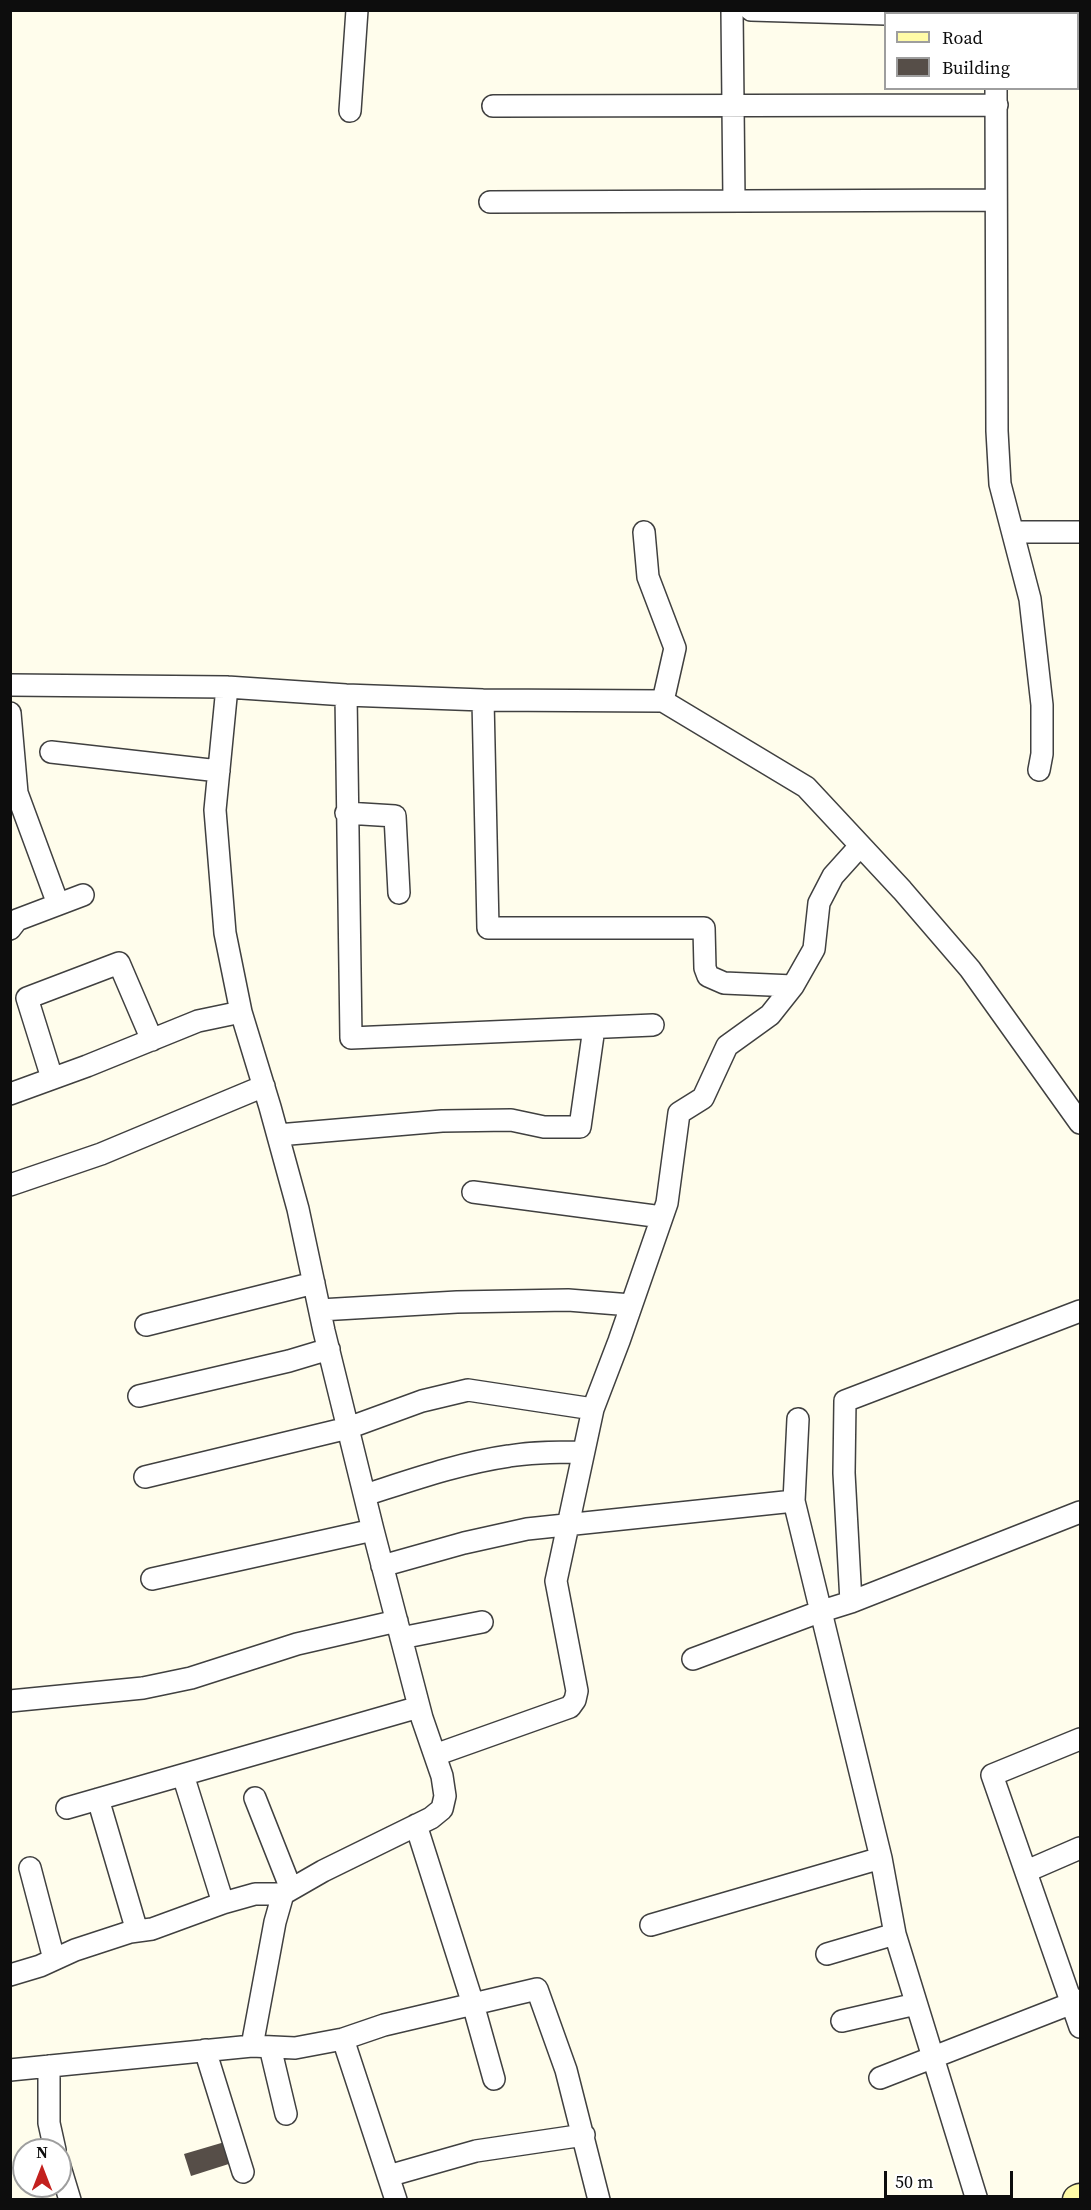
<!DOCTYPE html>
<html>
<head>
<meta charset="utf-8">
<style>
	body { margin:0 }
	#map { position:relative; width:1091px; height:2210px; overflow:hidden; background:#fffdec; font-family:"Source Serif 4",serif }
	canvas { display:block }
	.frame { position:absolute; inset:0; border:12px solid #0d0d0d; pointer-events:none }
	.legend { position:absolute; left:884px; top:12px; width:195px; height:78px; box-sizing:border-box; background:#fff; border:2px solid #9e9e9e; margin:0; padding:8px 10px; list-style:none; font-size:18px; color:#0d0d0d }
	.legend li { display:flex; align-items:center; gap:12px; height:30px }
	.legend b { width:30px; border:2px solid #9e9e9e }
	.north { position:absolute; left:12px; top:2138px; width:60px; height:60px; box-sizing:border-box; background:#fff; border:2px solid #9e9e9e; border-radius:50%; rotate:0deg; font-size:16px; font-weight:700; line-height:24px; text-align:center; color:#0d0d0d }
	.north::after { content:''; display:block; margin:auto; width:21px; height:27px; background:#c3211e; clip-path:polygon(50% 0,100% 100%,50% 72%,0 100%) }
	.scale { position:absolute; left:884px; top:2171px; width:129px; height:27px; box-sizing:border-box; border:3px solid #0d0d0d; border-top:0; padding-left:8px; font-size:18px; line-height:21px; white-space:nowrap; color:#0d0d0d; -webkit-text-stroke:4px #fff; paint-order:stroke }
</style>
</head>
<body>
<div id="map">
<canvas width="1091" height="2210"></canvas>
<div class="frame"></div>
<ul class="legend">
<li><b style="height:8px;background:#fffba7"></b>Road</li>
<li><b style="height:16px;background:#564e48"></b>Building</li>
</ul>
<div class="north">N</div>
<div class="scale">50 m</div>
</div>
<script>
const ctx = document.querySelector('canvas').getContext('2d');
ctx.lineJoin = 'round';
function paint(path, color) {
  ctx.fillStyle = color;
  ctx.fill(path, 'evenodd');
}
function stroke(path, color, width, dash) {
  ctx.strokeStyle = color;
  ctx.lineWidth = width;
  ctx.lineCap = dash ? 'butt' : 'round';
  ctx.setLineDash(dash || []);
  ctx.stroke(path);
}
paint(new Path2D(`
	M228 2141 235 2162 191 2176 184 2154Z`), '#564e48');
const minor = new Path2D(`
	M732 10 734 201
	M751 10 886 14
	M995 10V14
	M996 88 997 431 1000 484 1030 599 1042 705V754L1039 770
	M493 106 997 105
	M350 111 357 10
	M490 202 996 200
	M644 532 648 577 675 648 663 701
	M1013 532H1080
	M10 685 227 687 346 695 483 700 663 701 806 787 902 890 970 969 1080 1123
	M346 695 351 1038 653 1025
	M483 700 488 928H704L705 968 708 976 724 983 793 986
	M10 713 17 793 58 904
	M51 752 219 771
	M346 813 395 816 399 893
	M10 929 17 920 83 895
	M52 1078 27 998 119 963 152 1040
	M10 1094 87 1066 198 1021 241 1012
	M278 1135 442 1121 511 1120 544 1127H580L594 1028
	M10 1185 101 1154 264 1086
	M473 1192 662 1217
	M320 1310 457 1302 568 1300 631 1305
	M146 1325 314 1283
	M139 1396 289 1361 329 1349
	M798 1419 794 1501 881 1858 895 1934 977 2200
	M145 1477 348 1428 422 1401 468 1390 593 1409
	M365 1495C412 1480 460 1463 509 1456 533 1452 558 1452 583 1452
	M382 1566 464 1543 527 1529 794 1501
	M152 1579 373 1530
	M851 1602 844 1473 845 1401 1080 1311
	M401 1638 482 1622
	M693 1659 819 1612 851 1602 1080 1512
	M10 1701 143 1688 191 1678 297 1644 397 1621
	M1080 1739 992 1775 1080 2027
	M435 1755 570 1707 575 1700 577 1691 556 1581 593 1409 619 1341 667 1203 679 1113 703 1098 727 1046 770 1015 793 986 814 949 819 903 833 876 860 846
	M183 1775 223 1903
	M255 1798 291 1889
	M98 1799 137 1931
	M67 1808 419 1707
	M416 1825 473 2004 494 2079
	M30 1868 54 1959
	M1027 1871 1080 1848
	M651 1925 881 1858
	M827 1954 895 1934
	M10 1975 40 1966 75 1950 130 1932 152 1929 223 1903 255 1894H283
	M842 2021 916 2004
	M343 2039 396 2200
	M252 2046 295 2048 343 2039 384 2025 537 1989 566 2070 599 2200
	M270 2047 286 2114
	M205 2050 243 2172
	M49 2066V2123L55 2150
	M10 2070 252 2046 275 1922 283 1894 323 1871 431 1818 442 1809 445 1796 442 1776 422 1718 373 1530 324 1331 298 1209 270 1107 241 1012 225 933 215 810 227 687
	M880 2078 1080 2000
	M60 2167 70 2200
	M388 2176 476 2151 584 2135`);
const secondary = new Path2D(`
	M1078 2200 1080 2199`);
stroke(minor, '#404040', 24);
stroke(secondary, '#2f2f2f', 33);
stroke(minor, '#fff', 21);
stroke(secondary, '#fffba7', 30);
</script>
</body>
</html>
